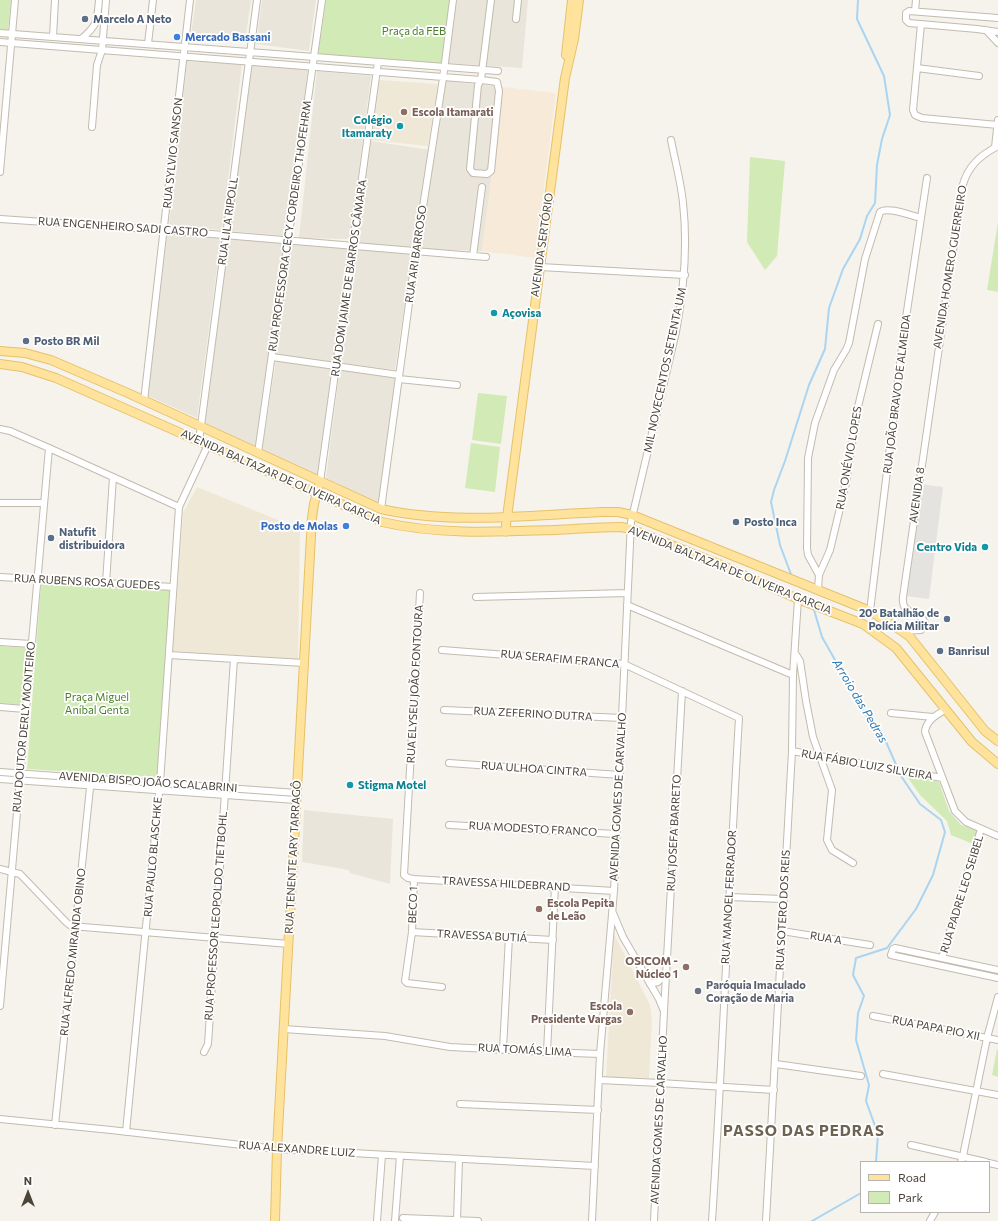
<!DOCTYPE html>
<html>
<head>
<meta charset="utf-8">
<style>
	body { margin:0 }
	#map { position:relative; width:998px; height:1221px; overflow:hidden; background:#f6f3ec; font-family:Commissioner,sans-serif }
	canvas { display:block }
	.legend { position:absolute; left:860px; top:1161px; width:130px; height:52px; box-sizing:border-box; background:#fff; border:1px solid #b7b4b0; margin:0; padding:5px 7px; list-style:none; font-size:12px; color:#4b4439 }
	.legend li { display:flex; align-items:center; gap:8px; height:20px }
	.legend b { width:20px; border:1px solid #b7b4b0 }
	.north { position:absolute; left:8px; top:1173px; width:40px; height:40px; -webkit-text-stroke:3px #fff; paint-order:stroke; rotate:0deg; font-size:11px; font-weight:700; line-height:16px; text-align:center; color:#4b4439 }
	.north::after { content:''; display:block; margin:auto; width:14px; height:18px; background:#4b4439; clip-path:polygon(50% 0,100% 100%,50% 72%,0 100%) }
</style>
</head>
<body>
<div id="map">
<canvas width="998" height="1221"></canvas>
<ul class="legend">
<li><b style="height:5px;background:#ffe39c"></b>Road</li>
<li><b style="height:11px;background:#d2eab5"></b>Park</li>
</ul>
<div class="north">N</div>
</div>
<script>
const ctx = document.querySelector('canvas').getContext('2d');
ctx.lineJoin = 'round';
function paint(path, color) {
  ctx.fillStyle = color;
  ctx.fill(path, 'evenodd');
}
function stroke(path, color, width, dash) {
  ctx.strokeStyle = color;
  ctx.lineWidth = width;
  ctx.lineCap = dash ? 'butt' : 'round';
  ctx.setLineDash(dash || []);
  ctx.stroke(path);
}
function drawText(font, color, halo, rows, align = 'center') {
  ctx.font = font + ' Commissioner,sans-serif';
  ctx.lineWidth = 3.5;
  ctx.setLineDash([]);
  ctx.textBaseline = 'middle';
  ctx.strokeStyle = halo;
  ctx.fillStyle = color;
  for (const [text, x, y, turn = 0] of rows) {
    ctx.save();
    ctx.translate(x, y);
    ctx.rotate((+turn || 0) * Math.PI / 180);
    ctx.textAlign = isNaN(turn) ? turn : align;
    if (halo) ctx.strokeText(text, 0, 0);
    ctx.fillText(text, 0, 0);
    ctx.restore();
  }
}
paint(new Path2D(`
	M196 0H251L245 42 190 41Z
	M262 0H316L309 51 256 44Z
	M457 0H528L522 68 448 63Z
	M187 61 242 64 222 230 169 225Z
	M252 64 308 69 286 236 230 231Z
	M317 71 371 76 350 239 299 238Z
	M445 81 503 87 482 251 418 249Z
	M370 141 431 150 411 248 357 243Z
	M167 234 221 238 197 418 148 396Z
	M228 238 285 242 255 449 204 425Z
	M292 243 348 249 333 363 276 354Z
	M355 249 412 255 395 370 341 363Z
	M276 360 334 368 318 477 262 450Z
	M340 367 396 375 379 504 326 478Z
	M304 810 393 819 390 884 350 873 349 870 302 862Z`), '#eae5da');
paint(new Path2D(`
	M503 87 556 93 535 258 482 251Z`), '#f7ead8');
paint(new Path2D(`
	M379 80 438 84 428 146 369 140Z
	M197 487 300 529 298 659 173 651 183 513Z
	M614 934 650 1005 652 1020 649 1078 606 1077Z`), '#efe8d6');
paint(new Path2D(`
	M0 0H11L8 30 0 29Z
	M326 0H450L441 65 318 54Z
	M750 157 785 161 777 256 765 270 747 242Z
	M998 222V292L987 290Z
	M478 393 507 396 501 444 472 440Z
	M471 443 500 447 495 492 465 488Z
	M41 584 170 589 157 777 27 769Z
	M0 646 28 648 25 705 0 703Z
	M906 775 939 782 949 811 961 825 978 831 973 844 951 835 947 821 920 795Z
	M997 1049 998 1050V1077L992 1075Z`), '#d2eab5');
paint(new Path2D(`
	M921 484 943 487 929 599 906 596Z`), '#e5e3e0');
stroke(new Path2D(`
	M792 577 780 545 771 502 774 490 785 461 809 385 825 349 829 308 843 269 860 239 867 216 875 203 877 165 882 139 890 115 884 76 857 19 858 0
	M814 610 822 637 872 725 883 735 901 776 920 804 941 820 945 832 933 875 916 909 887 948 856 958 853 975 864 996 858 1013 856 1040 869 1085 866 1101 878 1134 876 1162
	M812 1221 861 1193`), '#a9d4f2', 2);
const minor = new Path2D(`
	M915 11 916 0
	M998 18 909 11 906 13V20L909 23 977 29 998 32
	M516 19 518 0
	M921 24 913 110 915 115 922 118 998 125
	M986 30 998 43
	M0 33 498 71
	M53 37 55 0
	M81 39C98 25 97 21 99 0
	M0 42 481 80 497 82 499 91 491 171 487 174 473 173 470 169 478 85 481 80 491 0
	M148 44 153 0
	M917 68 979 76
	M92 127 97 65 102 50 106 0
	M995 147 998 120
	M0 172 15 0
	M0 219 164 230 486 257
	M473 256 482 187
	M540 267 685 275
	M272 357 399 375
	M399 379 457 385
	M144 401 190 0
	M0 429 10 431 49 448 179 507
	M199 441 257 0
	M258 453 322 0
	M320 482 378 62
	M0 503H43
	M381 509 416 252 443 78 453 0
	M819 575 808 555 807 548 808 458 815 423 834 370 846 350 849 343 865 259 880 212C888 206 912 216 921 218
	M0 577 173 587
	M106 583 113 477
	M818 590 819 575 830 550 846 483 857 411 878 324
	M420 593 404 875 408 878 414 879 614 891
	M476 597 627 593
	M627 605 793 675
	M870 611 904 331 927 178
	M902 631 921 630 925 623C920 609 901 617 903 597L962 188C967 167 979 156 998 146
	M0 642 31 644
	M442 650 624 664 739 718C729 885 723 1053 712 1221
	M795 653 800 661 806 701 813 737 832 790 827 840 832 850 853 863
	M169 655 304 663
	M0 707 25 709
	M946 709C937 715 926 720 925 732L955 811 966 822 998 836
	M444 710 622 718
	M891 713 933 717
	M792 751 942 778
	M449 763 620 775
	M0 772 297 793
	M0 779 296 800
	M449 825 616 834
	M0 869 20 874 66 922 71 926 289 944
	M414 879 412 932 405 981 407 983 442 987
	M729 897 783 899
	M613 913 623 937 659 999 663 1009
	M782 931 870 945
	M412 932 553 940
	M942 958 981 829
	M998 970 895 948 893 949 891 955 998 978
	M650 984 658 982 666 974
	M0 1006 49 448
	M873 1016 998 1040
	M284 1029 385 1036 450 1047 547 1052 600 1054
	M503 1049 509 937
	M204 1052 208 1044 234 659
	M547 1052 555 886
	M776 1064 861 1076
	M883 1074 998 1095
	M599 1080 660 1083 774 1090
	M460 1104 598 1110
	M0 1119 111 1130 277 1149 595 1166
	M55 1125 91 778
	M126 1132 160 783 179 507 208 445
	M911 1145 986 1162
	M961 1162 963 1156 987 1038 998 997
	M989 1163 998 1165
	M403 1218 478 1221
	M377 1221 382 1155
	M395 1221 400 1156
	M457 1221 459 1159
	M592 1221 600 1054 614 891 631 522 676 332C684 289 688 247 683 203 681 182 675 161 671 140
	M654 1221 664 1011 682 691
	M766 1221 792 751 793 675 798 599
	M930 1221 935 1212`);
const major = new Path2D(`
	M566 55 572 0
	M0 351 25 353 51 360 130 394 381 509C452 525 530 515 602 512H618L632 515 870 611 902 631 910 637 985 731 998 741
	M0 364 22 367 56 378 382 522C439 535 497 532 555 530 577 529 599 527 621 527L631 529 721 565 798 599 863 624 896 648 972 742 998 764
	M506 532V525L565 78 574 39 579 0
	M275 1221 277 1149 312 518 314 504 320 482`);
stroke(minor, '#c2bbae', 8);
stroke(major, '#e6c16a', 10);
stroke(minor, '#fff', 6);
stroke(major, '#ffe39c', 8);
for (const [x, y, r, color] of [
	[85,19,4,"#5c6f8a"],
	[177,37,4,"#3f7fe0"],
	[404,112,4,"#8d6e63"],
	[400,126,4,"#0f9aa8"],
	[494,313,4,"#0f9aa8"],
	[26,341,4,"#5c6f8a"],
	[736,522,4,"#5c6f8a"],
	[346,526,4,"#3f7fe0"],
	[51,538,4,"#5c6f8a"],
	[985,547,4,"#0f9aa8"],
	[947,619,4,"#5c6f8a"],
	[940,651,4,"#5c6f8a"],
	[350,785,4,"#0f9aa8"],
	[539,909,4,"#8d6e63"],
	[686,967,4,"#8d6e63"],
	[698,991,4,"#6b7280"],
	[630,1012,4,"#8d6e63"]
]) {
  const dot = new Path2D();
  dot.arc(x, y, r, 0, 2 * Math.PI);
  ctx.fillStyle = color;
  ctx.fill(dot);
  stroke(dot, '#fff', 1.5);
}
drawText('bold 11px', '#4e5e75', '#fff', [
	["Marcelo A Neto",93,19],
	["Posto BR Mil",34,341],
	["Posto Inca",744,522],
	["Natufit",59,532],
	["distribuidora",59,545],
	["20º Batalhão de",939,613,"right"],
	["Polícia Militar",939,626,"right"],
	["Banrisul",948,651]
], 'left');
drawText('11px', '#4a7f2a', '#fff', [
	["Praça da FEB",414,31],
	["Praça Miguel",97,697],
	["Aníbal Genta",97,710]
]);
drawText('bold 11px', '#366cbe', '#fff', [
	["Mercado Bassani",185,37],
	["Posto de Molas",338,526,"right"]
], 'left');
drawText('bold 11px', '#785e54', '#fff', [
	["Escola Itamarati",412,112],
	["Escola Pepita",547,903],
	["de Leão",547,916],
	["OSICOM -",678,961,"right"],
	["Núcleo 1",678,974,"right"],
	["Escola",622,1006,"right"],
	["Presidente Vargas",622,1019,"right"]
], 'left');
drawText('bold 11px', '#0d838f', '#fff', [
	["Colégio",392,120],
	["Itamaraty",392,133],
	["Açovisa",502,313,"left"],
	["Centro Vida",977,547],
	["Stigma Motel",358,785,"left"]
], 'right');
drawText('11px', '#4b4439', '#fff', [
	["RUA SYLVIO SANSON",173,153,-84],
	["RUA LILA RIPOLL",228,221,-82],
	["RUA PROFESSORA CECY CORDEIRO THOFEHRM",290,226,-82],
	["RUA ENGENHEIRO SADI CASTRO",123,227,4],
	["AVENIDA SERTÓRIO",542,245,-82],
	["RUA ARI BARROSO",416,254,-82],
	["AVENIDA HOMERO GUERREIRO",950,267,-81],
	["RUA DOM JAIME DE BARROS CÂMARA",349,278,-82],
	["MIL NOVECENTOS SETENTA UM",665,370,-78],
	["RUA JOÃO BRAVO DE ALMEIDA",897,394,-83],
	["RUA ONÉVIO LOPES",849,458,-80],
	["AVENIDA BALTAZAR DE OLIVEIRA GARCIA",281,477,24],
	["AVENIDA 8",917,495,-82],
	["AVENIDA BALTAZAR DE OLIVEIRA GARCIA",730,570,22],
	["RUA RUBENS ROSA GUEDES",87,582,3],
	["RUA SERAFIM FRANCA",560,659,5],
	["RUA ELYSEU JOÃO FONTOURA",415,684,-87],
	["RUA ZEFERINO DUTRA",533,714,3],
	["RUA DOUTOR DERLY MONTEIRO",24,727,-85],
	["RUA FÁBIO LUIZ SILVEIRA",867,765,10],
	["RUA ULHOA CINTRA",534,769,4],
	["AVENIDA BISPO JOÃO SCALABRINI",148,782,4],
	["AVENIDA GOMES DE CARVALHO",618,797,-87],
	["RUA MODESTO FRANCO",533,829,3],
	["RUA JOSEFA BARRETO",674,833,-87],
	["RUA PAULO BLASCHKE",153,857,-85],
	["RUA TENENTE ARY TARRAGÔ",293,857,-87],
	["TRAVESSA HILDEBRAND",506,884,3],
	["RUA PADRE LEO SEIBEL",962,894,-73],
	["RUA MANOEL FERRADOR",729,897,-87],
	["BECO 1",413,905,-88],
	["RUA SOTERO DOS REIS",783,910,-87],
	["RUA PROFESSOR LEOPOLDO TIETBOHL",216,916,-86],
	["TRAVESSA BUTIÁ",482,936,3],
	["RUA A",826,938,9],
	["RUA ALFREDO MIRANDA OBINO",73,952,-84],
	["RUA PAPA PIO XII",936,1028,11],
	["RUA TOMÁS LIMA",525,1050,3],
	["AVENIDA GOMES DE CARVALHO",659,1120,-87],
	["RUA ALEXANDRE LUIZ",297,1149,4]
]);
drawText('bold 11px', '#5b616d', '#fff', [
	["Paróquia Imaculado",706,985],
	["Coração de Maria",706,998]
], 'left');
drawText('italic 12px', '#2e7ab2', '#fff', [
	["Arroio das Pedras",860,701,59]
]);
ctx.letterSpacing = '1px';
drawText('bold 15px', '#6e6250', '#fff', [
	["PASSO DAS PEDRAS",804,1131]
]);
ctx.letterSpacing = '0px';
</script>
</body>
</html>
